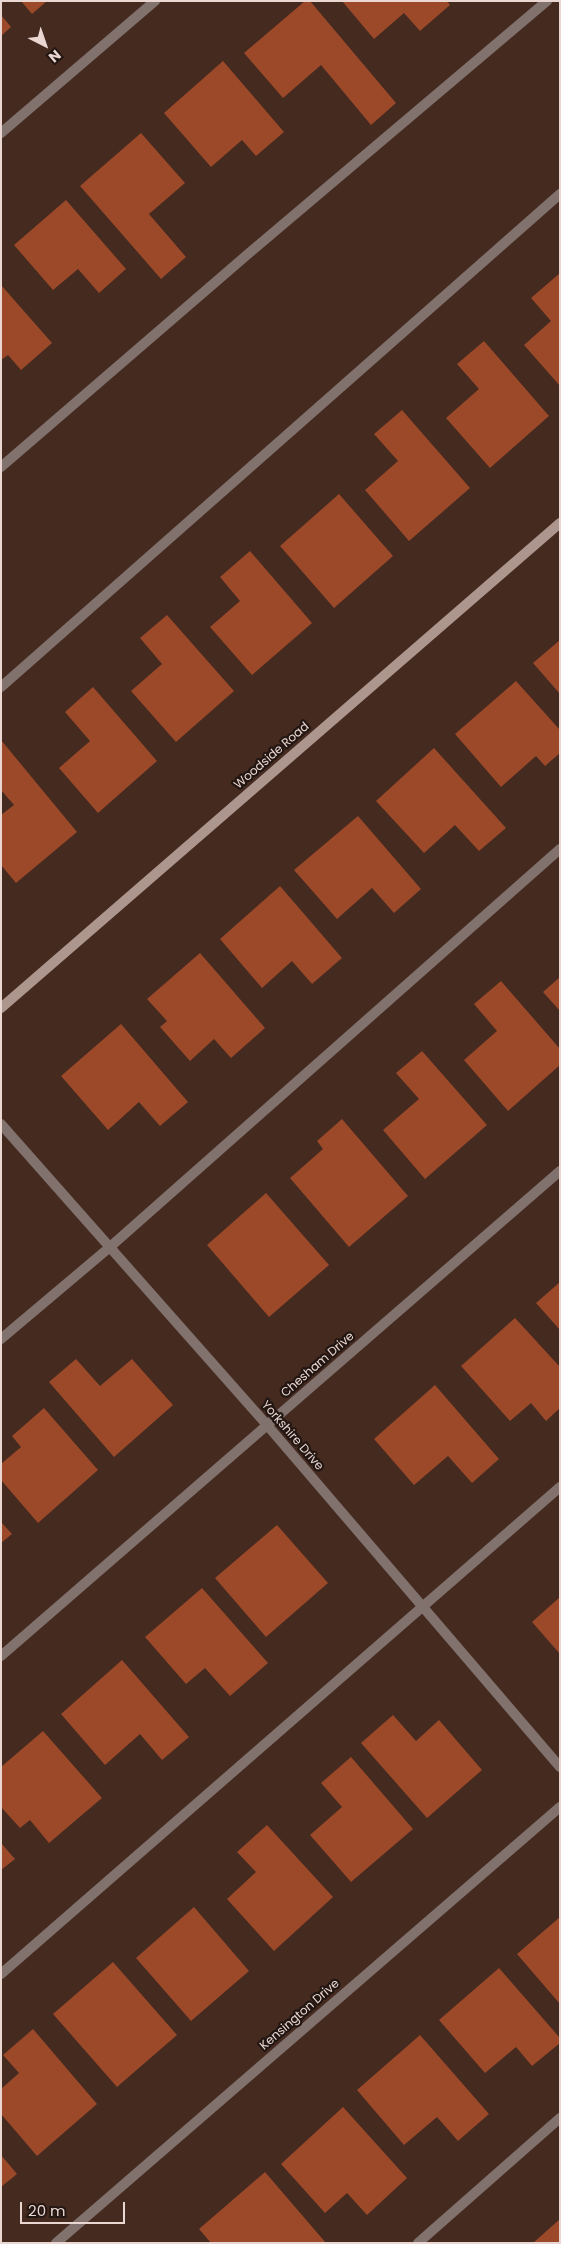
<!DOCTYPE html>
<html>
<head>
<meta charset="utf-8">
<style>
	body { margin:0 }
	#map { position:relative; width:561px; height:2244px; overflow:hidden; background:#452a20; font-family:Poppins,sans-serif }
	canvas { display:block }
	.frame { position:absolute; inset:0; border:2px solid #ead7d1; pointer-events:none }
	.north { position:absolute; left:20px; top:20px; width:50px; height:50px; -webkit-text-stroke:4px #221612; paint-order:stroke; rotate:139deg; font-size:14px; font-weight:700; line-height:20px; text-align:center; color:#ead7d1 }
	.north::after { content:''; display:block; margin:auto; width:18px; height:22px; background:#ead7d1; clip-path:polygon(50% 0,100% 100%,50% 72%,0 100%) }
	.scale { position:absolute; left:20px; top:2202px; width:105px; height:22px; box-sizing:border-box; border:2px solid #ead7d1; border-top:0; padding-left:6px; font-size:15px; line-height:18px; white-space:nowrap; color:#ead7d1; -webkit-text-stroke:4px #221612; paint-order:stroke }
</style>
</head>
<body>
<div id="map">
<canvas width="561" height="2244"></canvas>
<div class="frame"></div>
<div class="north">N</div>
<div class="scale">20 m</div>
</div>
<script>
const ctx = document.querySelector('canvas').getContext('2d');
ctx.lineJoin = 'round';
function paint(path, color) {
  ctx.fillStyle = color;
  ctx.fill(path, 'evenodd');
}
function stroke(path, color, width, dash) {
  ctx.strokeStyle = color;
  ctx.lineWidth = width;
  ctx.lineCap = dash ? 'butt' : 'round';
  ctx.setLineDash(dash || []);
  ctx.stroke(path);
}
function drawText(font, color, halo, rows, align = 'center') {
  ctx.font = font + ' Poppins,sans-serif';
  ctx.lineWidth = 4.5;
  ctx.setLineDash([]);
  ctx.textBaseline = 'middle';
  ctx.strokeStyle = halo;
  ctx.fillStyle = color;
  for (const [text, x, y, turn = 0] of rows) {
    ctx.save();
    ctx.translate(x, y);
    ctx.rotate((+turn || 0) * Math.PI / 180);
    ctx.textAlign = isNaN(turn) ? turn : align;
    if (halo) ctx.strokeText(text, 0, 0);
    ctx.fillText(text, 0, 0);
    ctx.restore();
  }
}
paint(new Path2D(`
	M21 1H47L32 14Z
	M305 1H310L396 103 371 125 321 65 283 98 244 53Z
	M342 1H447L450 5 420 31 404 13 374 39Z
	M1 15 11 27 1 36Z
	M223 61 284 132 256 156 242 140 211 167 164 113Z
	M141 133 185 183 149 214 186 257 161 279 80 186Z
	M66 200 126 269 99 293 78 269 53 290 14 245Z
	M560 273V386L524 345 551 321 531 298Z
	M1 285 52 343 21 370 8 355 1 360Z
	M484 341 549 416 490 468 446 418 479 389 457 364Z
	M402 410 470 488 409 541 365 490 398 461 374 434Z
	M339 494 393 556 334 608 280 546Z
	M250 551 312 623 252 675 210 627 240 601 220 577Z
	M167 615 234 691 176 742 131 691 162 664 140 638Z
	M560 640V694L533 663Z
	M516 681 560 730V753L545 766 536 756 501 787 455 734Z
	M93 687 157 761 98 813 59 768 90 741 65 712Z
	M1 740 77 832 16 883 1 865V815L14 805 1 790Z
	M434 748 506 828 479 851 455 825 424 853 376 801Z
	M358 816 421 889 394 913 372 888 337 919 294 870Z
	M280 886 342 958 312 984 292 961 262 988 220 939Z
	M200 953 265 1028 231 1058 214 1039 190 1061 160 1027 167 1021 147 999Z
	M560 977V1011L543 992Z
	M501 981 560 1049V1065L508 1111 464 1060 497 1031 474 1004Z
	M121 1024 188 1102 160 1126 139 1102 108 1130 61 1076Z
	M422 1051 487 1125 425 1179 383 1130 419 1099 396 1073Z
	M342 1119 408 1196 349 1247 290 1178 323 1149 317 1141Z
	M266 1193 329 1265 269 1317 207 1245Z
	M560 1282V1330L536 1303Z
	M515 1318 560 1367V1408L546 1421 531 1403 510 1421 461 1366Z
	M76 1359 100 1386 132 1359 173 1405 114 1457 49 1382Z
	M435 1385 499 1459 472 1483 448 1456 414 1485 374 1439Z
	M44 1408 98 1470 38 1523 1 1480V1464L21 1447 12 1436Z
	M1 1522 12 1534 1 1543Z
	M277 1525 328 1583 266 1637 215 1578Z
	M202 1588 268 1663 230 1696 205 1668 186 1684 145 1637Z
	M560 1597V1654L532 1622Z
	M122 1660 189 1737 162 1760 140 1734 105 1765 61 1714Z
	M393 1715 416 1741 439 1720 482 1770 427 1818 361 1743Z
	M43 1731 102 1798 49 1843 30 1820 20 1828 1 1807V1767Z
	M351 1757 413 1829 351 1882 310 1835 342 1807 321 1783Z
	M267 1825 333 1897 274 1951 227 1899 256 1872 237 1852Z
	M1 1843 15 1859 1 1870Z
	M194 1907 249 1971 191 2021 136 1958Z
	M560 1917V2004L517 1954Z
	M113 1962 177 2035 117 2087 53 2014Z
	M499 1968 560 2038V2043L532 2066 516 2047 485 2073 439 2020Z
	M33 2029 97 2104 37 2156 1 2114V2089L19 2073 3 2055Z
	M420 2035 489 2114 458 2141 437 2117 404 2145 357 2090Z
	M343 2107 407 2178 367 2215 347 2193 325 2213 281 2164Z
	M1 2155 17 2174 1 2187Z
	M265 2172 326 2243H211L199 2229Z
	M560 2219V2243H533Z`), '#9b4929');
stroke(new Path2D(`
	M1 467 248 254 547 1
	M1 687 560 194
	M1 1339 110 1247 560 849
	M1 1974 560 1487
	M418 2243 560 2118`), '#81726d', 10);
stroke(new Path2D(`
	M1 133 155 1
	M1 1124 267 1425 560 1767
	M1 1656 560 1171
	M56 2243 560 1807`), '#81726d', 10);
stroke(new Path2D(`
	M1 1008 560 523`), '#ad968e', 10);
drawText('12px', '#ead7d1', '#221612', [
	["Woodside Road",272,756,-41],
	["Chesham Drive",318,1365,-41],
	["Yorkshire Drive",292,1436,49],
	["Kensington Drive",300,2015,-41]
]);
</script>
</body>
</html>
